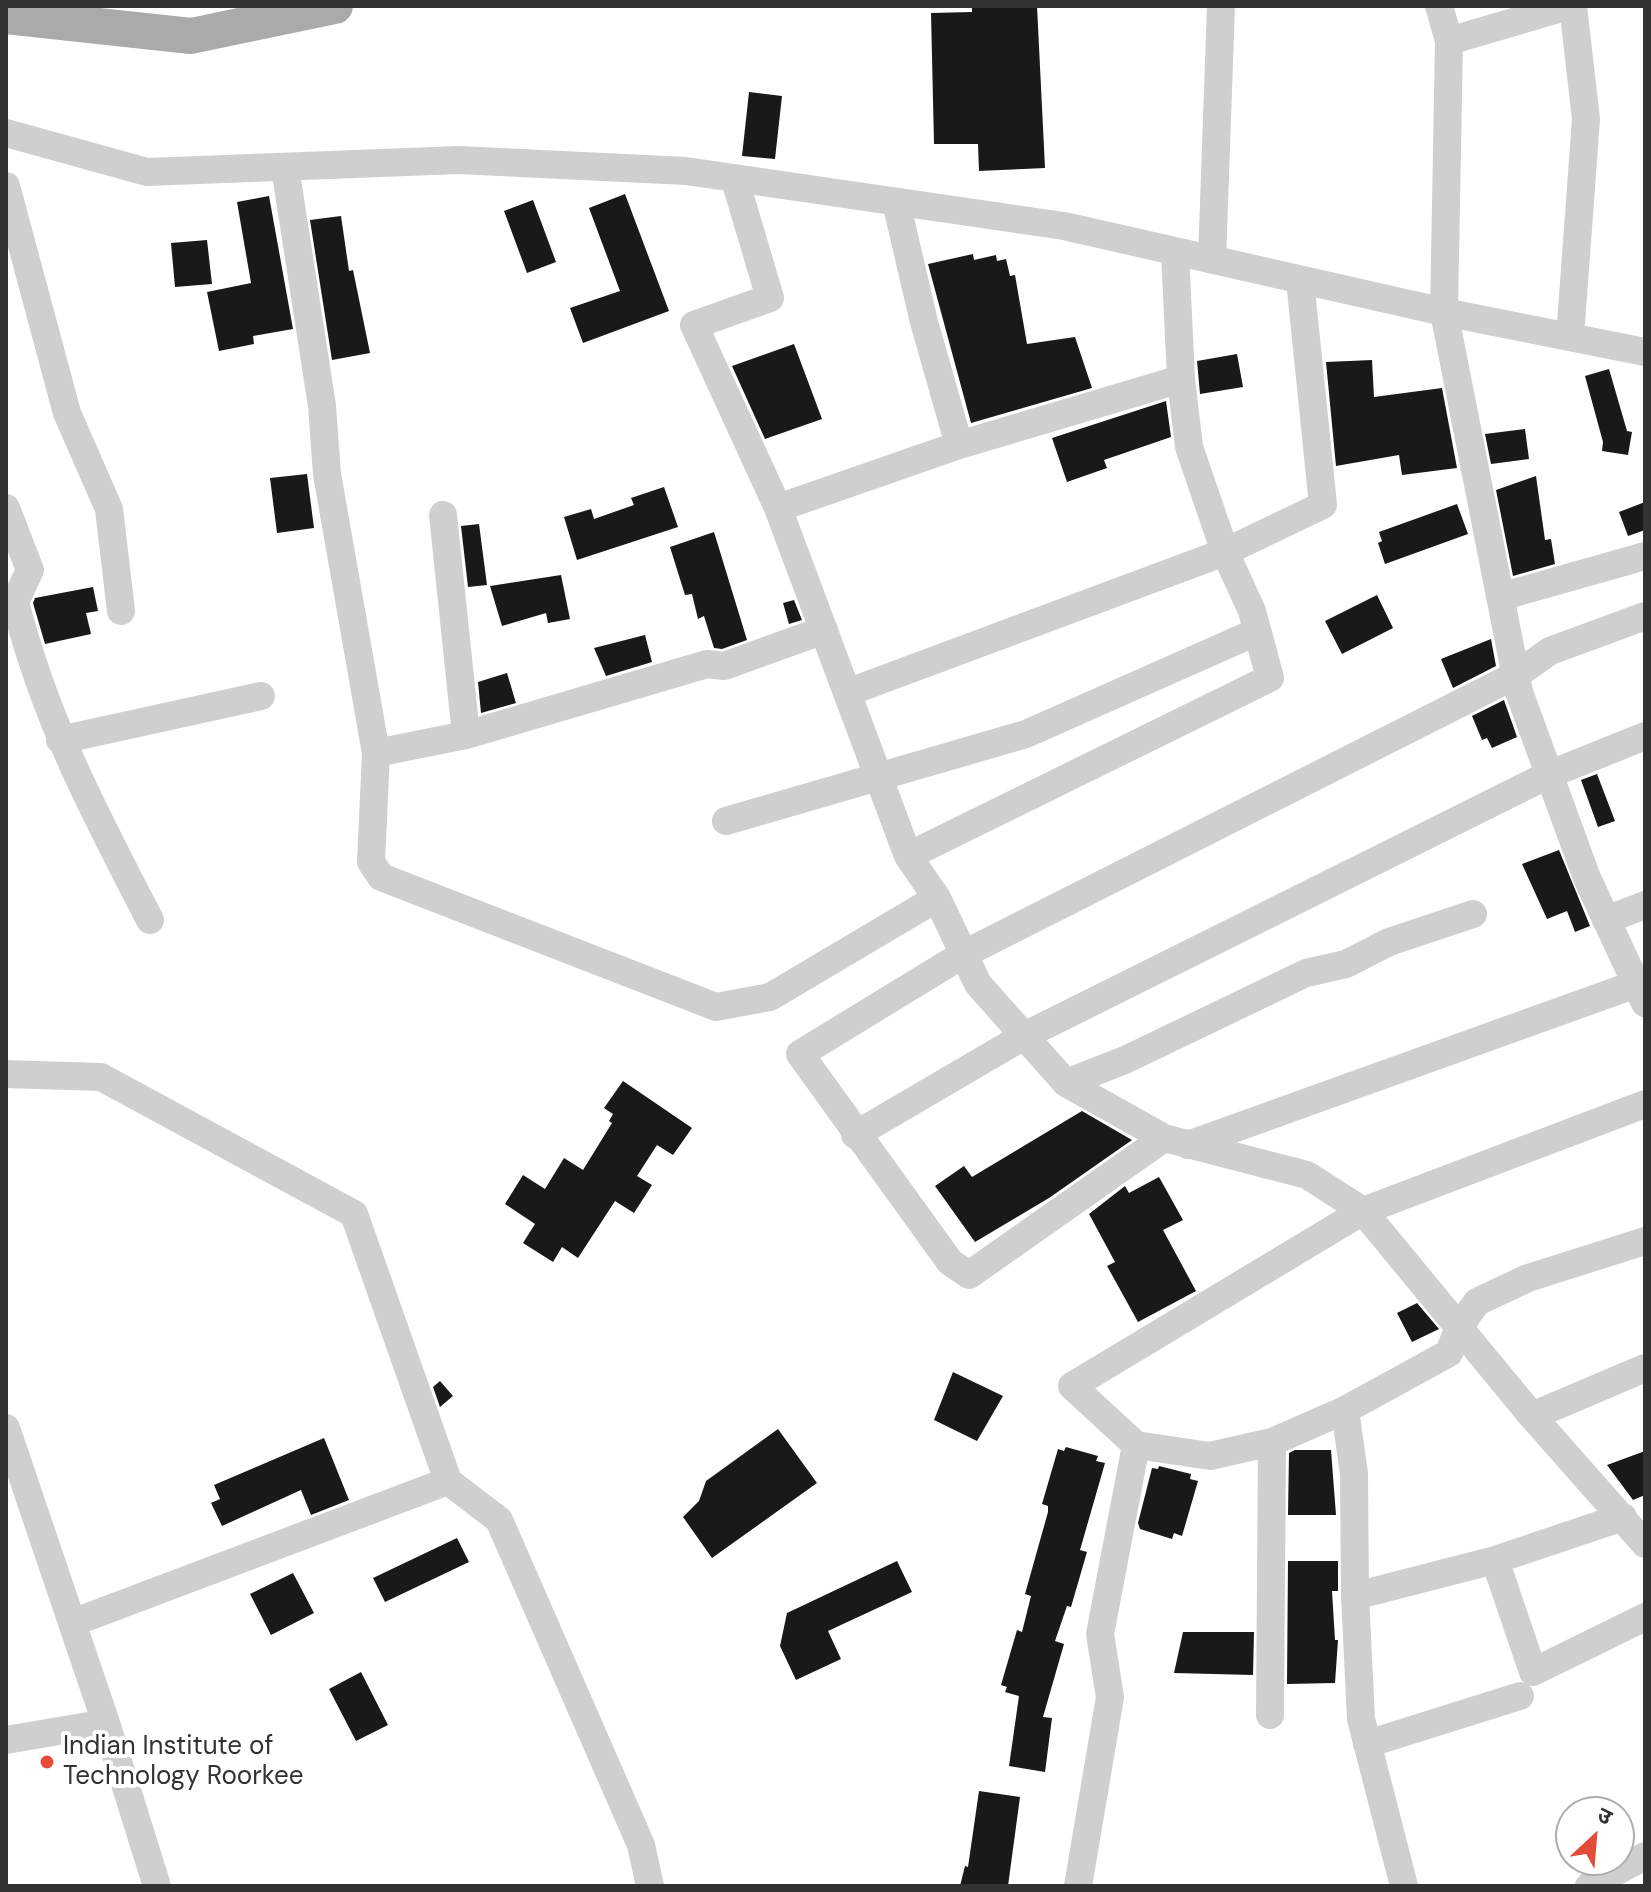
<!DOCTYPE html>
<html>
<head>
<meta charset="utf-8">
<style>
	body { margin:0 }
	#map { position:relative; width:1651px; height:1892px; overflow:hidden; background:#fff; font-family:"DM Sans","Noto Sans Devanagari",sans-serif }
	canvas { display:block }
	.frame { position:absolute; inset:0; border:8px solid #323232; pointer-events:none }
	.north { position:absolute; left:1555px; top:1796px; width:80px; height:80px; box-sizing:border-box; background:#fff; border:2px solid #adadad; border-radius:50%; rotate:26deg; font-size:22px; font-weight:700; line-height:32px; text-align:center; color:#323232 }
	.north::after { content:''; display:block; margin:auto; width:28px; height:36px; background:#e44c3a; clip-path:polygon(50% 0,100% 100%,50% 72%,0 100%) }
</style>
</head>
<body>
<div id="map">
<canvas width="1651" height="1892"></canvas>
<div class="frame"></div>
<div class="north">उ</div>
</div>
<script>
const ctx = document.querySelector('canvas').getContext('2d');
ctx.lineJoin = 'round';
function paint(path, color) {
  ctx.fillStyle = color;
  ctx.fill(path, 'evenodd');
}
function stroke(path, color, width, dash) {
  ctx.strokeStyle = color;
  ctx.lineWidth = width;
  ctx.lineCap = dash ? 'butt' : 'round';
  ctx.setLineDash(dash || []);
  ctx.stroke(path);
}
function drawText(font, color, halo, rows, align = 'center') {
  ctx.font = font + ' "DM Sans",sans-serif';
  ctx.lineWidth = 8;
  ctx.setLineDash([]);
  ctx.textBaseline = 'middle';
  ctx.strokeStyle = halo;
  ctx.fillStyle = color;
  for (const [text, x, y, turn = 0] of rows) {
    ctx.save();
    ctx.translate(x, y);
    ctx.rotate((+turn || 0) * Math.PI / 180);
    ctx.textAlign = isNaN(turn) ? turn : align;
    if (halo) ctx.strokeText(text, 0, 0);
    ctx.fillText(text, 0, 0);
    ctx.restore();
  }
}
paint(new Path2D(`
	M972 6H1037L1045 168 979 171 978 144H934L931 13 972 12Z
	M749 92 782 96 775 159 742 156Z
	M625 194 669 311 583 343 570 308 620 291 589 208Z
	M269 196 293 329 253 336 254 344 219 351 207 292 251 283 237 202Z
	M533 200 556 262 527 273 504 211Z
	M341 216 349 271 353 270 370 353 332 360 310 220Z
	M207 240 212 284 175 287 171 243Z
	M973 254 974 260 996 255 997 261 1006 259 1010 276 1015 275 1027 344 1075 337 1092 388 971 423 928 264Z
	M794 344 822 419 765 439 732 366Z
	M1237 354 1243 387 1200 394 1197 361Z
	M1372 360 1374 397 1442 388 1457 468 1402 475 1399 455 1336 466 1326 362Z
	M1609 369 1627 431 1632 432 1628 455 1602 451 1603 442 1585 376Z
	M1166 401 1171 437 1104 460 1107 468 1067 482 1052 438Z
	M1525 429 1529 459 1491 464 1485 434Z
	M307 474 314 528 277 533 270 478Z
	M1536 476 1545 540 1551 539 1555 564 1513 576 1496 490Z
	M664 487 678 527 577 560 564 517 591 509 594 519 634 505 631 498Z
	M1645 502V530L1628 536 1619 512Z
	M1457 504 1468 534 1385 564 1378 543 1382 541 1379 532Z
	M479 524 487 585 468 587 461 526Z
	M714 532 747 640 722 649 714 648 704 616 698 619 692 594 685 595 670 547Z
	M561 575 570 619 548 623 546 613 502 626 490 586Z
	M93 587 98 611 86 613 91 634 45 644 33 603 35 598Z
	M1377 595 1393 628 1342 654 1325 621Z
	M794 600 802 620 789 624 783 603Z
	M645 635 652 662 606 676 594 648Z
	M1491 639 1496 666 1453 688 1441 659Z
	M507 673 516 703 481 713 478 682Z
	M1504 700 1517 737 1492 748 1487 738 1482 740 1472 716Z
	M1597 774 1615 821 1598 827 1581 780Z
	M1559 850 1590 926 1575 932 1567 911 1547 919 1522 864Z
	M623 1081 692 1128 673 1155 657 1145 637 1176 652 1185 634 1213 615 1201 578 1258 562 1247 553 1262 523 1243 535 1224 505 1204 523 1175 545 1189 564 1158 583 1170 612 1123 609 1121 613 1114 604 1108Z
	M1082 1111 1132 1140 1049 1198 975 1242 935 1186 964 1166 972 1177Z
	M1159 1177 1183 1220 1163 1230 1196 1291 1138 1322 1107 1266 1115 1262 1089 1214 1125 1186 1129 1193Z
	M1417 1303 1439 1329 1412 1342 1397 1313Z
	M953 1372 1003 1396 977 1441 934 1420Z
	M440 1381 453 1396 440 1407 433 1387Z
	M778 1429 817 1483 712 1558 683 1517 699 1501 706 1481Z
	M324 1438 349 1500 311 1515 301 1490 222 1526 211 1503 220 1499 214 1485Z
	M1066 1447 1098 1456 1096 1461 1105 1463 1080 1550 1087 1552 1071 1607 1067 1606 1055 1641 1064 1644 1043 1717 1052 1718 1045 1772 1009 1766 1019 1696 1005 1692 1007 1687 1001 1685 1017 1630 1022 1632 1031 1596 1025 1594 1048 1512V1506L1042 1504 1058 1449 1064 1451Z
	M1295 1450H1331L1336 1515H1288L1289 1453Z
	M1645 1451V1495L1633 1500 1607 1465Z
	M1159 1466 1191 1474 1190 1479 1198 1481 1182 1536 1174 1533 1172 1539 1140 1529 1138 1523 1152 1468 1158 1469Z
	M457 1538 469 1562 385 1602 373 1578Z
	M897 1561 912 1592 828 1631 841 1659 796 1680 780 1646 787 1613Z
	M1288 1561H1338V1591H1332L1335 1640H1338L1335 1683 1287 1684Z
	M293 1573 314 1613 271 1635 250 1594Z
	M1183 1632H1254L1253 1675 1174 1673Z
	M361 1672 388 1725 356 1741 329 1689Z
	M979 1791 1020 1797 1008 1886H960L965 1866 968 1867Z`), '#191919');
stroke(new Path2D(`
	M1439 6 1449 41 1444 312 1519 692 1587 878 1645 1003
	M1449 41 1568 6
	M6 133 147 172 459 160 686 171 1064 226 1444 312 1645 352
	M285 167 322 406 327 474 376 753 371 862 381 877 716 1007 770 997 937 898
	M735 180 770 298 694 325 778 508 908 856 937 898 978 984 1066 1083 1164 1138 1307 1175 1363 1211 1645 1104
	M6 186 67 413 109 509 121 611
	M896 202 924 322 959 445
	M1212 260 1221 6
	M1570 337 1586 119 1573 6
	M6 508 30 570 15 602C46 722 94 812 150 920
	M778 508 959 445 1181 379 1175 252
	M443 515 466 735
	M1500 597 1645 556
	M849 692 1225 552 1323 505 1300 280
	M60 740 261 696
	M376 753 466 735 707 664 724 666 824 630
	M726 821 1026 734 1256 632
	M908 856 1270 678 1252 611 1225 552 1189 447 1181 379
	M1606 920 1645 905
	M6 1074 101 1077 354 1214 448 1481
	M1066 1083 1125 1060 1306 973 1346 964 1389 942 1473 914
	M855 1135 1024 1036 1548 775 1645 736
	M1164 1138 969 1275 950 1262 800 1054 962 955 1516 675 1550 651 1645 616
	M1188 1145 1636 984
	M1645 1241 1528 1278 1477 1302 1459 1327 1449 1353 1345 1410 1272 1442 1210 1456 1136 1445 1072 1386 1363 1211 1532 1416 1645 1544
	M1345 1410 1354 1474 1355 1596 1361 1719 1404 1886
	M1532 1416 1645 1368
	M6 1428 106 1723 157 1886
	M1495 1560 1533 1672 1645 1617
	M1355 1596 1495 1560 1623 1517
	M72 1623 448 1481 499 1520 641 1845 650 1886
	M1270 1715 1272 1442
	M6 1740 106 1723
	M1367 1744 1520 1696
	M1078 1886 1110 1697 1100 1634 1136 1445
	M1589 1886 1645 1856`), '#cfcfcf', 28);
stroke(new Path2D(`
	M6 16 191 36 335 6`), '#aaa', 36);
for (const [x, y, r, color] of [
	[47,1762,8,"#e44c3a"]
]) {
  const dot = new Path2D();
  dot.arc(x, y, r, 0, 2 * Math.PI);
  ctx.fillStyle = color;
  ctx.fill(dot);
  stroke(dot, '#fff', 3);
}
drawText('26px', '#323232', '#fff', [
	["Indian Institute of",63,1747],
	["Technology Roorkee",63,1777]
], 'left');
</script>
</body>
</html>
